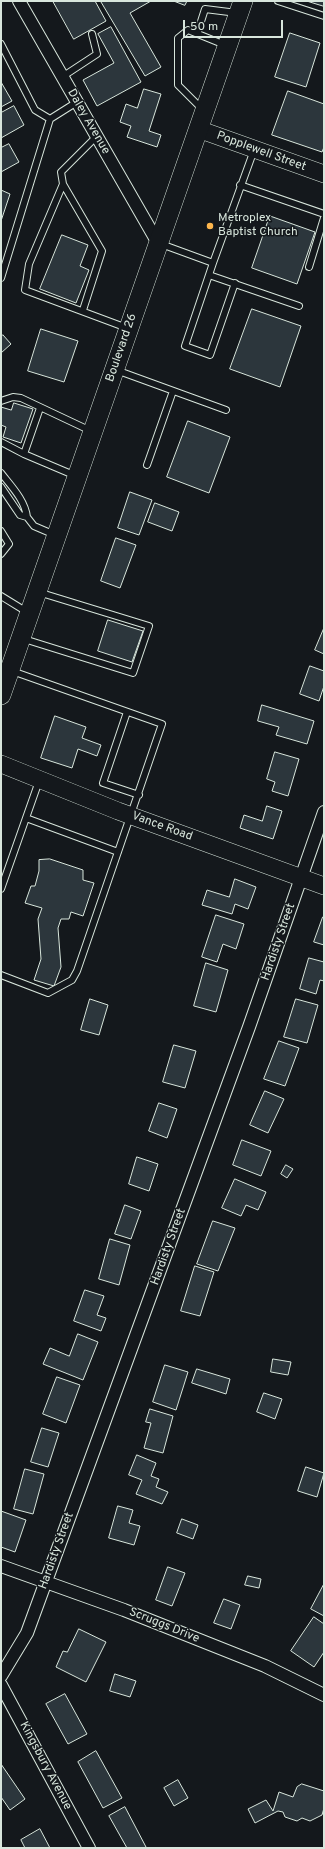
<!DOCTYPE html>
<html>
<head>
<meta charset="utf-8">
<style>
	body { margin:0 }
	#map { position:relative; width:325px; height:1849px; overflow:hidden; background:#14181c; font-family:Overpass,sans-serif }
	canvas { display:block }
	.frame { position:absolute; inset:0; border:2px solid #d8e6dc; pointer-events:none }
	.scale { position:absolute; left:183px; top:20px; width:100px; height:18px; box-sizing:border-box; border:2px solid #d8e6dc; border-top:0; padding-left:5px; font-size:12px; line-height:14px; white-space:nowrap; color:#d8e6dc; -webkit-text-stroke:3px #14181c; paint-order:stroke }
</style>
</head>
<body>
<div id="map">
<canvas width="325" height="1849"></canvas>
<div class="frame"></div>
<div class="scale">50 m</div>
</div>
<script>
const ctx = document.querySelector('canvas').getContext('2d');
ctx.lineJoin = 'round';
function paint(path, color) {
  ctx.fillStyle = color;
  ctx.fill(path, 'evenodd');
}
function stroke(path, color, width, dash) {
  ctx.strokeStyle = color;
  ctx.lineWidth = width;
  ctx.lineCap = dash ? 'butt' : 'round';
  ctx.setLineDash(dash || []);
  ctx.stroke(path);
}
function drawText(font, color, halo, rows, align = 'center') {
  ctx.font = font + ' Overpass,sans-serif';
  ctx.lineWidth = 3;
  ctx.setLineDash([]);
  ctx.textBaseline = 'middle';
  ctx.strokeStyle = halo;
  ctx.fillStyle = color;
  for (const [text, x, y, turn = 0] of rows) {
    ctx.save();
    ctx.translate(x, y);
    ctx.rotate((+turn || 0) * Math.PI / 180);
    ctx.textAlign = isNaN(turn) ? turn : align;
    if (halo) ctx.strokeText(text, 0, 0);
    ctx.fillText(text, 0, 0);
    ctx.restore();
  }
}
const building = new Path2D(`
	M53 1H95L106 21 74 39Z
	M103 1H151L130 13 161 67 145 76 101 2Z
	M174 1H187L185 5Z
	M307 1H324V6Z
	M111 27 141 82 97 106 83 80 114 63 98 34Z
	M290 33 320 43 306 87 275 77Z
	M1 82 12 101 1 107Z
	M144 89 161 94 149 131 161 135 157 147 127 137 131 126 120 122 126 104 137 108Z
	M288 91 324 104V147L322 152 272 135Z
	M14 106 24 125 1 138V113Z
	M9 144 19 162 1 172V148Z
	M1 190 10 194 1 221Z
	M270 216 315 232 297 284 252 268Z
	M62 235 88 245 80 266 89 270 76 303 40 289Z
	M252 309 301 326 280 387 230 369Z
	M41 329 78 341 64 382 28 371Z
	M3 335 11 344 1 353V337Z
	M14 403 33 409 21 443 3 437 6 427 1 425V407L11 410Z
	M188 421 230 437 209 493 167 477Z
	M130 492 152 500 139 535 118 528Z
	M155 503 179 512 172 531 148 522Z
	M116 538 136 545 120 588 101 581Z
	M108 620 143 631 132 662 98 651Z
	M324 628V654L315 650Z
	M310 666 324 671V686L319 701 300 694Z
	M262 705 314 721 307 744 276 735 279 727 258 721Z
	M55 716 86 727 82 738 101 745 97 756 78 749 72 768 41 758Z
	M275 752 299 759 288 796 272 791 275 782 267 779Z
	M267 806 282 811 273 839 240 828 244 815 262 821Z
	M50 859 83 870V880L94 883 83 916 71 912 69 919H61L58 928 61 967 54 986 34 980 41 959 38 919 42 908 25 903 31 886H35L39 871V860Z
	M235 879 256 887 248 909 235 904 232 914 202 905 207 890 229 897Z
	M216 915 244 924 236 949 223 944 217 962 202 957Z
	M323 917H324V945L314 942Z
	M309 958 324 962V981L320 980 316 994 300 989Z
	M206 963 228 970 216 1012 194 1006Z
	M90 999 108 1005 99 1035 81 1030Z
	M296 999 318 1005 307 1043 284 1037Z
	M279 1041 299 1048 285 1086 264 1079Z
	M174 1045 196 1051 185 1088 163 1082Z
	M265 1091 284 1099 268 1133 250 1125Z
	M159 1103 177 1109 167 1138 149 1131Z
	M242 1140 271 1151 261 1176 233 1165Z
	M137 1157 158 1164 149 1191 129 1184Z
	M286 1165 293 1169 287 1178 281 1174Z
	M235 1179 266 1192 258 1210 246 1205 241 1216 222 1208Z
	M125 1205 141 1211 131 1239 115 1234Z
	M213 1221 235 1228 218 1271 197 1264Z
	M110 1239 130 1245 119 1285 99 1279Z
	M195 1266 214 1272 200 1316 181 1311Z
	M85 1290 104 1296 97 1315 106 1318 101 1331 74 1321Z
	M78 1334 98 1342 83 1380 43 1364 50 1348 69 1356Z
	M273 1359 291 1362 288 1375 271 1372Z
	M165 1365 188 1372 176 1410 153 1402Z
	M197 1369 230 1379 226 1394 192 1383Z
	M57 1377 80 1385 66 1423 43 1414Z
	M264 1393 282 1399 275 1419 257 1412Z
	M150 1409 173 1416 163 1453 144 1448 151 1423 146 1422Z
	M42 1428 59 1433 48 1467 31 1462Z
	M137 1455 156 1463 151 1476 159 1479 156 1487 168 1492 162 1504 136 1494 142 1480 129 1475Z
	M306 1467 324 1473 317 1497 298 1491Z
	M25 1469 44 1474 33 1514 14 1509Z
	M118 1506 133 1510 129 1523 140 1526 134 1545 109 1538Z
	M1 1511 26 1520 15 1552 1 1547Z
	M182 1519 198 1525 193 1539 177 1533Z
	M168 1567 185 1573 172 1606 156 1600Z
	M248 1576 261 1579 259 1588 245 1585Z
	M324 1584V1616L311 1609Z
	M224 1599 240 1605 231 1629 214 1623Z
	M314 1617 324 1624V1652L314 1667 291 1651Z
	M79 1629 106 1642 86 1682 56 1667 63 1651 67 1652Z
	M115 1674 136 1681 130 1697 110 1691Z
	M65 1694 87 1734 68 1744 46 1704Z
	M96 1751 122 1798 103 1808 78 1762Z
	M1 1764 25 1799 10 1810 1 1797Z
	M178 1780 188 1798 174 1806 164 1788Z
	M302 1784 324 1791V1808L322 1815 310 1821 302 1818 297 1821 285 1817 283 1812 278 1811 255 1823 248 1809 266 1800 273 1811 279 1792 293 1797 297 1787Z
	M125 1807 146 1847 144 1848H127L109 1816Z
	M40 1829 50 1848H25L21 1840Z`);
paint(building, '#2c363c');
stroke(building, '#d8e6dc', 1);
const lane = new Path2D(`
	M278 1 324 16
	M197 34 205 9 237 13
	M1 44 35 110 50 119
	M62 77 97 54 92 34
	M202 109 178 85V38L188 30 225 45
	M63 184 29 264 25 290 127 328
	M240 185 324 214
	M161 244 213 263 254 150
	M213 263 185 346 210 355 235 283
	M309 267 324 218
	M209 275 299 306
	M1 278 50 119 77 102
	M83 310 102 251 63 184 61 172 97 136
	M116 370 226 410
	M1 401 13 397 21 398 91 431
	M1 442 24 454 76 476
	M24 454 40 408
	M147 465 173 391
	M1 473C11 486 25 500 27 517L20 515 1 487
	M27 517 34 526 55 535
	M1 531 9 544 1 554
	M1 596 27 612
	M24 639 133 673 149 626 38 592
	M127 712 103 783 139 795
	M26 818 118 852
	M1 889 39 781
	M1 975 48 993 72 980 77 971 162 724 12 671`);
const street = new Path2D(`
	M19 1 158 243
	M1 1566 124 1610 265 1666 324 1695
	M1 1676 27 1633 249 1027 324 812
	M1 1685 89 1848`);
const secondary = new Path2D(`
	M198 129 324 174
	M1 764 118 811 324 886`);
const primary = new Path2D(`
	M1 695 243 1`);
stroke(lane, '#d8e6dc', 8);
stroke(street, '#d8e6dc', 14);
stroke(secondary, '#d8e6dc', 18);
stroke(primary, '#d8e6dc', 20);
stroke(lane, '#14181c', 6);
stroke(street, '#14181c', 12);
stroke(secondary, '#14181c', 17);
stroke(primary, '#14181c', 19);
for (const [x, y, r, color] of [
	[210,226,4,"#ffb74d"]
]) {
  const dot = new Path2D();
  dot.arc(x, y, r, 0, 2 * Math.PI);
  ctx.fillStyle = color;
  ctx.fill(dot);
  stroke(dot, '#14181c', 1.5);
}
drawText('12px', '#d8e6dc', '#14181c', [
	["Daley Avenue",88,122,60],
	["Popplewell Street",261,152,20],
	["Boulevard 26",122,348,-71],
	["Vance Road",162,827,20],
	["Hardisty Street",279,942,-71],
	["Hardisty Street",169,1247,-70],
	["Hardisty Street",57,1551,-70],
	["Scruggs Drive",164,1626,22],
	["Kingsbury Avenue",45,1766,62]
]);
drawText('12px', '#d8e6dc', '#14181c', [
	["Metroplex",218,219],
	["Baptist Church",218,233]
], 'left');
</script>
</body>
</html>
